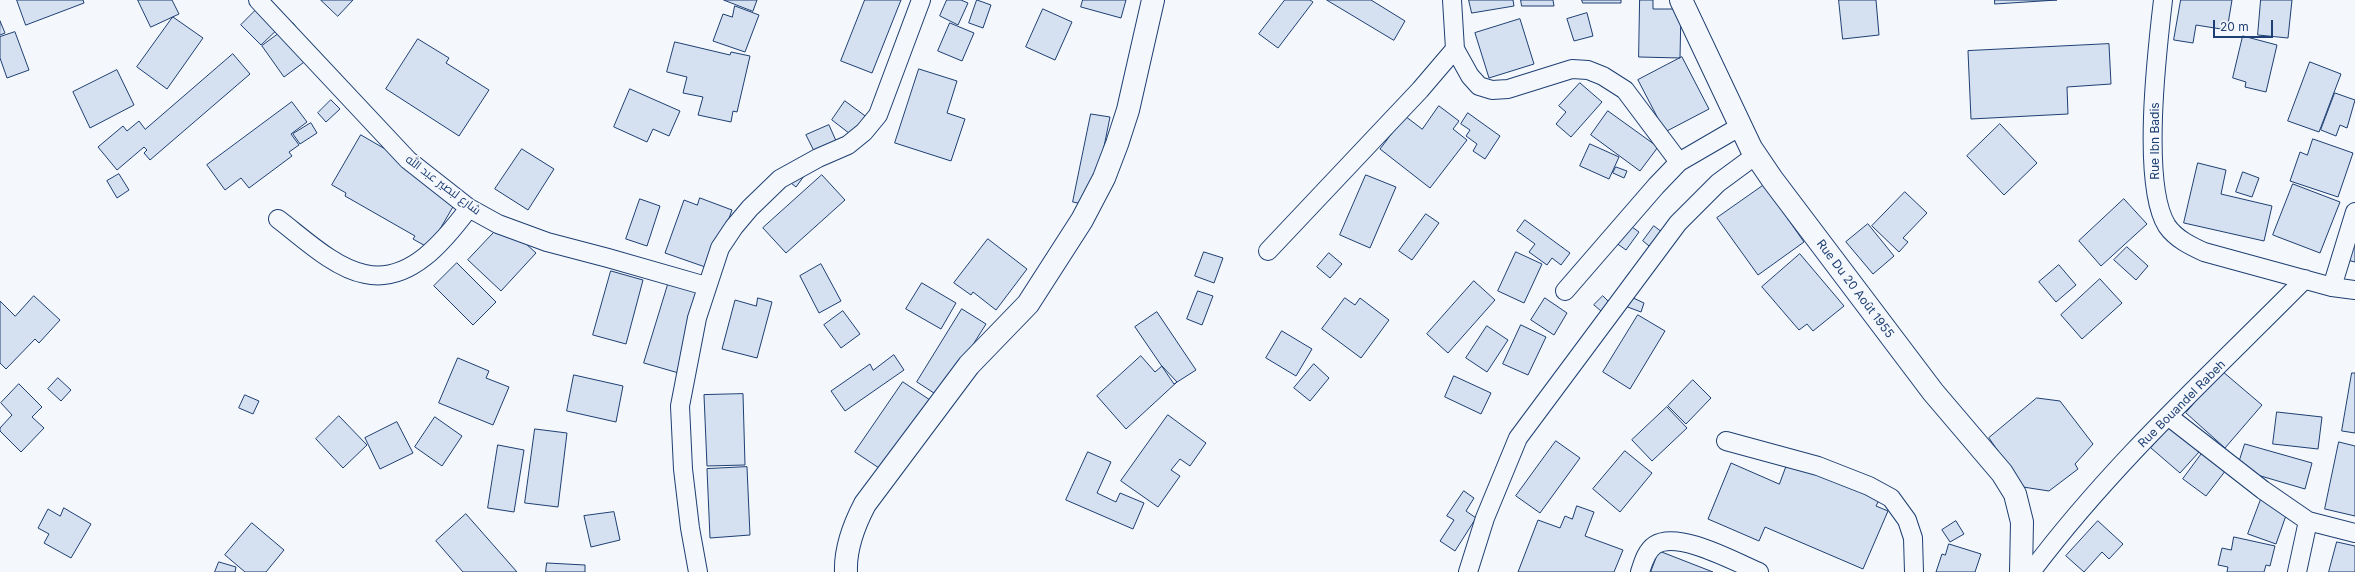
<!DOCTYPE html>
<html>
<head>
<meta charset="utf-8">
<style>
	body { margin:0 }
	#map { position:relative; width:2355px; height:572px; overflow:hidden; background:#f4f7fb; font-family:Inter,sans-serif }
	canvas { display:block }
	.scale { position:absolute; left:2213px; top:20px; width:60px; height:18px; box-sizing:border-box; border:2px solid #1d3f73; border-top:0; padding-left:5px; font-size:12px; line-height:14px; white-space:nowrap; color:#1d3f73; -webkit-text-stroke:3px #f4f7fb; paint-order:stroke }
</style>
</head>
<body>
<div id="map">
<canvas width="2355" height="572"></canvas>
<div class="scale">20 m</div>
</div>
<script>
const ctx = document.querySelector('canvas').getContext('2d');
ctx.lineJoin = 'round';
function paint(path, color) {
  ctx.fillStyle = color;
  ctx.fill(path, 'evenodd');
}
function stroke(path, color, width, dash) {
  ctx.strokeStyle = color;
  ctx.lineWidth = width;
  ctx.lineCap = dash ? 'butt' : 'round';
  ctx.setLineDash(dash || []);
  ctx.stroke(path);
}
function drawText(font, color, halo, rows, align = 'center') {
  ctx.font = font + ' Inter,Cairo,sans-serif';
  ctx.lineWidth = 3;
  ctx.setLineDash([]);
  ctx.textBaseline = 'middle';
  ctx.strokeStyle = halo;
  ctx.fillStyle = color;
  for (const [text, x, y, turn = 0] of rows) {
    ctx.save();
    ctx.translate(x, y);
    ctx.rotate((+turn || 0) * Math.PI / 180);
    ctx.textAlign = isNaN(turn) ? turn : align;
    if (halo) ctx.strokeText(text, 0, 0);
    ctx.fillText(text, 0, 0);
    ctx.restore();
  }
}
const building = new Path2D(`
	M17 0H83L84 3 26 25Z
	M138 0H172L179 14 151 27Z
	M321 0H353L338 16Z
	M724 0H757L753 11Z
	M865 0H901L872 73 841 61Z
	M947 0H961L968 3 958 25 940 16Z
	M977 0 991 5 983 28 969 23Z
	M1083 0H1126L1121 18 1081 7Z
	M1285 0H1310L1313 2 1278 48 1259 34Z
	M1327 0H1371L1405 21 1394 40Z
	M1469 0H1513L1514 6 1472 13Z
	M1521 0H1553L1554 6H1522Z
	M1582 0H1621V3H1583Z
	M1640 0H1653V9H1681L1680 58 1639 57Z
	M1839 0H1876L1879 35 1843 39Z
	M1995 0H2057L1995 4Z
	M2181 0H2232L2227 30 2196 25 2193 43 2174 40Z
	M2261 0H2292L2288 38 2258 35Z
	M262 4 282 25 261 45 241 25Z
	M735 6 759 15 745 52 713 41 723 14 732 17Z
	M1043 9 1072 22 1055 60 1026 47Z
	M1587 13 1593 36 1574 41 1567 19Z
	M173 17 203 38 167 89 137 67Z
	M1520 19 1534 64 1489 78 1475 33Z
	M0 21 5 33 0 35Z
	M293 23 315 54 284 77 262 46Z
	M950 23 974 33 962 61 938 51Z
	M15 32 29 70 7 78 0 58V37Z
	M2243 36 2277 45 2266 92 2245 87 2246 82 2233 78Z
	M418 39 449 58 446 63 489 90 459 136 386 89Z
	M675 42 730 55 731 52 750 56 737 112 733 111 731 122 698 115 703 97 683 93 687 77 667 72Z
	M2109 44 2111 84 2067 87 2068 114 1971 119 1968 51Z
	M233 54 250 74 150 160 144 153 147 150 144 147 117 170 98 147 123 126 127 131 139 121 145 129Z
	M1682 57 1709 109 1665 132 1638 80Z
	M2310 62 2341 74 2319 132 2288 121Z
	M919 69 957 81 947 113 965 119 951 161 895 143Z
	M117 70 134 105 90 128 73 92Z
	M1580 83 1602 102 1571 137 1556 124 1566 112 1559 106Z
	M630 89 680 111 669 136 653 129 647 142 614 127Z
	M2335 93 2355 100 2347 128 2340 125 2336 136 2321 130Z
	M331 100 340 109 326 122 318 113Z
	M845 101 868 118 854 137 832 120Z
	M292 102 307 122 291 134 299 145 289 152 292 156 249 188 241 178 225 190 207 165Z
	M1439 106 1459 121 1453 129 1467 140 1430 188 1380 149 1405 116 1422 129Z
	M1608 111 1658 147 1640 171 1591 135Z
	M1468 113 1500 136 1485 159 1473 151 1477 144 1466 136 1470 130 1461 124Z
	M1091 114 1110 117 1092 206 1073 202Z
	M311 123 317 133 300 144 293 134Z
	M2000 124 2037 163 2004 195 1967 156Z
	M829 125 837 143 815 153 806 135Z
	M361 135 461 193 429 248 413 239 415 236 345 196 346 193 332 185Z
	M2313 139 2353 153 2338 197 2290 181 2300 152 2307 155Z
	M1590 144 1619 157 1609 179 1580 166Z
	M522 149 554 169 528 210 495 189Z
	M2198 163 2226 170 2221 194 2272 206 2264 241 2184 223Z
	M1616 167 1627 171 1624 178 1613 173Z
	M2243 172 2259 178 2252 197 2236 192Z
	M119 174 129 190 117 198 107 181Z
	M822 175 845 200 786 253 763 228Z
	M1366 175 1396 187 1370 248 1340 235Z
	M804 176 796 187 786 179Z
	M2293 184 2340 202 2320 253 2273 235Z
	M1764 185 1804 242 1758 275 1717 218Z
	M1905 192 1927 213 1903 238 1908 242 1899 252 1872 226Z
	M700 198 732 210 711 269 665 253 684 200 697 205Z
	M640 199 660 206 647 246 626 239Z
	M2124 199 2147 224 2101 266 2079 241Z
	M1426 214 1439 223 1412 260 1399 251Z
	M1525 220 1570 253 1561 265 1552 258 1547 265 1529 252 1535 244 1517 231Z
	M1625 222 1639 232 1626 250 1612 240Z
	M503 223 536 253 501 291 468 260Z
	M1868 224 1894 256 1873 274 1846 242Z
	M1654 226 1666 235 1654 250 1643 241Z
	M2355 232V262L2347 260Z
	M988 239 1027 269 996 310 973 292 971 295 954 283Z
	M2127 247 2148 266 2136 280 2114 260Z
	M1204 252 1223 258 1214 283 1195 276Z
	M1516 252 1542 264 1524 303 1498 291Z
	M1329 253 1342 264 1330 278 1317 267Z
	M1800 254 1844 306 1813 331 1807 324 1799 330 1762 287Z
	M457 263 496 302 473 325 434 286Z
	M821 264 841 301 819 313 800 276Z
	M2059 265 2076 285 2056 302 2039 282Z
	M611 271 643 280 626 344 593 335Z
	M670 278 714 291 689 376 644 363Z
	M2100 279 2122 303 2082 339 2061 315Z
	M1474 281 1495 300 1448 353 1427 334Z
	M922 283 956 303 941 329 906 309Z
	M1198 291 1213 296 1202 325 1187 319Z
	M34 296 60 320 39 343 35 339 6 369 0 363V301L15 316Z
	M1603 296 1609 302 1601 311 1594 305Z
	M1629 296 1644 303 1641 312 1625 306Z
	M758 298 772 302 757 358 722 349 735 300 756 306Z
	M1345 298 1355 305 1360 298 1389 320 1361 358 1322 329Z
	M1545 298 1567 313 1554 335 1531 320Z
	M962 309 986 324 940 397 917 382Z
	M843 311 860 334 841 348 824 325Z
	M1157 312 1196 370 1174 384 1135 327Z
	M1638 315 1665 331 1630 389 1603 372Z
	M1521 325 1546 337 1528 375 1503 364Z
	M1487 326 1508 340 1487 372 1466 358Z
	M1282 331 1312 349 1296 376 1266 358Z
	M894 355 904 370 845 411 831 391 870 364 873 370Z
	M1141 356 1155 372 1162 366 1177 382 1126 429 1097 396Z
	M458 358 489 371 486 378 509 387 493 425 439 403Z
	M1314 364 1329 378 1310 401 1294 388Z
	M2222 371 2262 405 2225 448 2186 413Z
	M2352 373H2355V433L2342 431Z
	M574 375 623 386 616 422 567 411Z
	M1454 376 1491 393 1481 414 1445 397Z
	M58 378 71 390 61 401 48 389Z
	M1693 380 1711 398 1686 424 1668 406Z
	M903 382 930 400 882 470 855 452Z
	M19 384 42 407 32 417 44 428 21 452 0 431V428L12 415 1 403Z
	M743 394 745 465 707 466 704 395Z
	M245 395 259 401 253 414 239 408Z
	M2037 398 2060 401 2093 444 2075 464 2078 469 2049 491 2023 487 1989 438Z
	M1667 407 1687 428 1652 461 1632 440Z
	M2277 412 2322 417 2318 449 2273 444Z
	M1168 415 1206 443 1190 466 1180 459 1171 470 1180 476 1158 507 1121 481Z
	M339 416 367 445 343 468 316 439Z
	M435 417 462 436 442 466 415 447Z
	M397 422 413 453 380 469 365 438Z
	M2170 426 2199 452 2180 473 2151 448Z
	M535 429 567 433 558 507 525 503Z
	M1556 441 1580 458 1540 513 1516 496Z
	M2339 442 2355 446V516L2325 509Z
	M2245 444 2312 463 2305 489 2237 469Z
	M498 445 524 450 514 512 488 508Z
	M1625 451 1652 473 1620 512 1593 489Z
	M1088 452 1111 462 1097 493 1116 502 1120 493 1144 503 1133 529 1066 500Z
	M2203 452 2226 470 2206 496 2183 479Z
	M1788 462 1879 500 1876 506 1888 511 1863 569 1765 527 1759 541 1708 519 1731 463 1779 484Z
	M747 467 750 535 710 538 707 469Z
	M1464 491 1474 498 1466 511 1476 518 1455 551 1440 541 1454 520 1447 516Z
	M2263 494 2290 504 2276 544 2248 534Z
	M1577 506 1594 512 1585 536 1623 550 1614 572H1518L1538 520 1560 528 1565 516 1572 519Z
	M64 508 91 524 71 558 44 543 49 534 38 528 48 509 60 516Z
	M614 512 620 540 591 547 584 516Z
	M466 514 517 572H463L436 541Z
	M1956 521 1964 534 1950 542 1942 530Z
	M2098 521 2123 544 2109 559 2102 552 2084 572 2066 556Z
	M252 523 284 550 266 572H245L225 555Z
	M2234 537 2275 546 2270 566 2266 565 2264 572H2227L2228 567 2218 565 2222 548 2231 550Z
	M2337 542 2355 546V572H2329Z
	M1949 544 1981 554 1975 572H1936L1942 554 1945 555Z
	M1659 551 1713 572H1651Z
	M219 562 236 567 235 572H215Z
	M547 563 585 565V572H546Z`);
paint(building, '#d5e0f0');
stroke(building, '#1d3f73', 1);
const street = new Path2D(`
	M258 0 408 160 469 208 498 224 547 242 608 258 706 286
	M1452 0 1455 49 1470 76 1479 86 1492 90 1508 89 1572 69 1588 70 1603 76 1625 90 1679 162
	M2163 0C2157 51 2141 185 2167 226 2176 239 2191 246 2204 252L2332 287 2355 290
	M278 219C302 237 334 268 365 274 410 284 445 240 469 208
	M1268 251 1420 90 1455 49
	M2332 287 2355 212
	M1565 291 1656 186 1679 162 1741 126
	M2168 416 2263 490 2308 521 2355 533
	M1726 441 1818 466 1869 486 1891 498 1907 520 1913 538 1914 572
	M698 572 690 528 683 469 680 406 697 318 720 248 734 227 750 208 780 179 818 158 848 145 864 132 878 115 921 0
	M1468 572 1485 518 1518 438 1678 223 1718 183 1756 155
	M1640 572C1643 563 1646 551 1655 545 1678 530 1735 562 1759 572
	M2031 572C2111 465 2211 374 2305 279
	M2297 572 2308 521`);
const secondary = new Path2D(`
	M1681 0 1751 148 1772 179 1933 392 2002 473 2015 494 2022 522 2021 572
	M846 572C845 548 854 525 865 504L969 365 1028 304 1082 220 1104 178 1117 144 1128 110 1153 0`);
stroke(street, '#1d3f73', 20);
stroke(secondary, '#1d3f73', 24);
stroke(street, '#f4f7fb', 18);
stroke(secondary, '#f4f7fb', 22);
drawText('12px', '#1d3f73', '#f4f7fb', [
	["Rue Ibn Badis",2155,141,-90],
	["شارع لبصير عبد الله",443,185,37],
	["Rue Du 20 Août 1955",1855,289,53],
	["Rue Bouandel Rabeh",2182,404,-45]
]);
</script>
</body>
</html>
